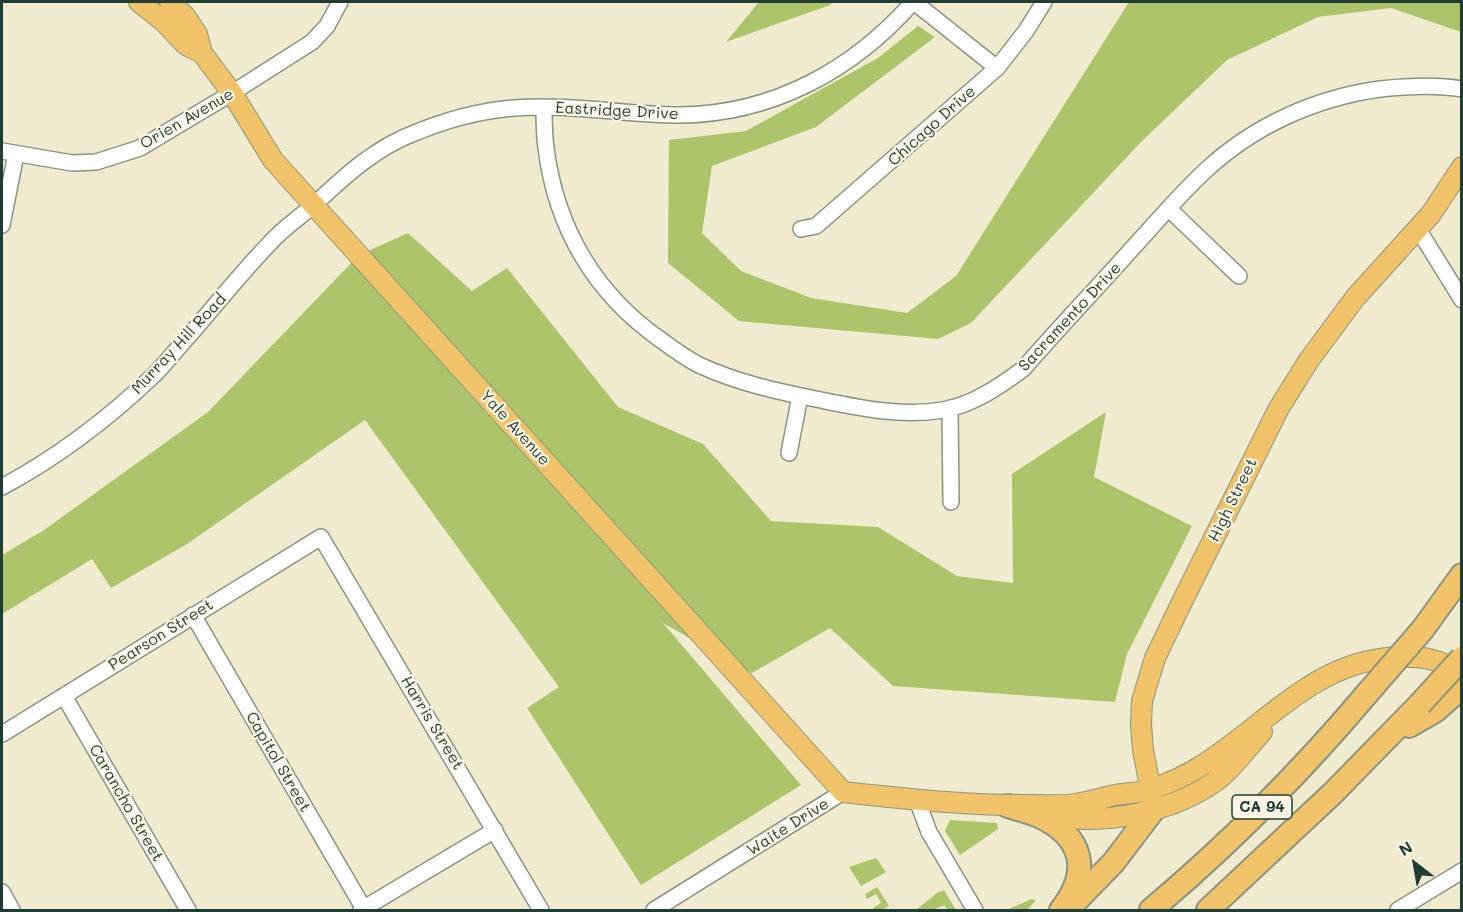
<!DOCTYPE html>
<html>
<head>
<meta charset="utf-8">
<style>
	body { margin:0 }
	#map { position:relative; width:1463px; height:912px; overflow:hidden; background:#f0eacf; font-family:Mali,sans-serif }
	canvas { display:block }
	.frame { position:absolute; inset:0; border:3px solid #1f3d34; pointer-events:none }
	.north { position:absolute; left:1385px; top:834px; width:60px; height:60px; -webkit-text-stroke:4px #fcf5e5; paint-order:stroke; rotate:329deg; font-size:16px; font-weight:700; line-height:24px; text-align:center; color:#1f3d34 }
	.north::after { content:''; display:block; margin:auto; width:21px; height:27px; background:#1f3d34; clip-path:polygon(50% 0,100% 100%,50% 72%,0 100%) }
</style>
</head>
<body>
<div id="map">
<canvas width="1463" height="912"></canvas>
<div class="frame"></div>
<div class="north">N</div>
</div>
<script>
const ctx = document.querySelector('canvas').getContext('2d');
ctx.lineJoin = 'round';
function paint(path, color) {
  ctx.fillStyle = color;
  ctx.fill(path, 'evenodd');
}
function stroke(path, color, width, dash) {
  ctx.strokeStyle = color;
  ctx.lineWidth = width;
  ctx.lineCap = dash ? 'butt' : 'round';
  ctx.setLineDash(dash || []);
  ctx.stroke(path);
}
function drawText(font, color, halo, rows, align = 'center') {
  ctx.font = font + ' Mali,sans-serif';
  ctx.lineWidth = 4.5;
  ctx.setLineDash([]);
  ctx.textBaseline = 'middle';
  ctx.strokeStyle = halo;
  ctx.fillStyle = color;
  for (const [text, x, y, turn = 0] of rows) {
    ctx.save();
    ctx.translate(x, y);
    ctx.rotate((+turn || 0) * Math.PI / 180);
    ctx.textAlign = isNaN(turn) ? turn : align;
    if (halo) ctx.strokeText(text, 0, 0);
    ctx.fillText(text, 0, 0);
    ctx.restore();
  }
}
paint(new Path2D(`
	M759 2H832L830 5 726 42Z
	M1129 2H1461V32L1391 8 1318 17 1227 60 1141 142 971 323 938 339 739 321 668 263 669 140 746 131 878 58 918 26 935 37 816 127 712 166 702 233 741 271 811 298 907 313 956 276Z
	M408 233 472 291 507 268 618 407 703 444 771 521 878 527 957 576 1013 583 1012 474 1106 412 1094 477 1192 526 1127 654 1115 702 893 686 830 628 752 673 663 623 801 785 641 885 527 708 559 687 365 420 187 544 111 588 92 559 2 614V555L44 530 208 412 359 255Z
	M950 820 997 823 998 829 960 855 945 831Z
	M876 858 886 872 861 886 849 867Z
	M877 887 889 906 882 910H874L873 908 881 903 876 894 867 899 865 894Z
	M944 890 956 910H948L944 905 933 910H916L937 893Z
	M1032 899 1036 900 1027 910H1006Z`), '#acc469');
const minor = new Path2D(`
	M914 2 997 68
	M544 107C544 120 544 134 546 148 556 228 595 294 661 340 673 349 686 358 699 365 738 383 779 392 821 400 860 408 902 417 943 410 972 405 999 387 1023 369 1058 329 1095 290 1130 251 1155 224 1178 196 1205 171 1253 126 1315 98 1380 89 1407 86 1435 84 1462 89
	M2 151 72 163 96 162 140 148 232 93 312 42 327 26 340 2
	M1169 209 1239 276
	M2 225 16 154
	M801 229 816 226 997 68 1026 31 1044 2
	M1418 229 1462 300
	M950 408 951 502
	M789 453 800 396
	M2 487C58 457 108 419 155 374 166 363 176 350 187 338 215 306 241 273 270 243 283 228 300 217 315 204 346 175 376 147 417 132 458 115 500 106 544 107 589 107 635 115 680 115 773 114 853 70 913 2
	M193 615 364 909
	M64 696 188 910
	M2 734 321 537 541 910
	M917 800 929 832 975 910
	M2 892 12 910
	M361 910 495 830
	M654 910 843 792
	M1398 910 1462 871`);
const major = new Path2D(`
	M139 2 163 21 186 45 202 53
	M170 2 185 16 197 34 202 53 232 93 273 160 843 792C907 799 971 806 1034 805 1048 805 1062 806 1075 804 1089 802 1102 798 1115 795 1127 793 1140 793 1151 789 1240 763 1292 667 1387 658 1419 655 1433 657 1462 672
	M1153 802 1143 750 1141 725 1142 701 1155 658 1181 604 1279 408 1309 360 1355 298 1431 214 1462 167
	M1044 814C1100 827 1175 813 1221 777 1236 764 1248 747 1262 732`);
const highway = new Path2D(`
	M1423 629 1462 575
	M1409 726 1435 711 1462 687
	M1008 806C1018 809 1029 812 1039 816 1084 837 1091 872 1061 910
	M1071 906 1113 863 1154 809
	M1151 910C1228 845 1300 773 1365 696
	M1208 910 1333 793 1420 704`);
stroke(minor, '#889482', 18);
stroke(major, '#889482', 22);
stroke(highway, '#889482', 26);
stroke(minor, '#fff', 15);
stroke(major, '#f0c369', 20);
stroke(highway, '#f0c369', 22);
const highwayBridge = new Path2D(`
	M1365 696 1423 629
	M1420 704 1462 658`);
stroke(highwayBridge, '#889482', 26, []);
stroke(highwayBridge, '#f0c369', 22);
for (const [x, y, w] of [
	[1262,807,60]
]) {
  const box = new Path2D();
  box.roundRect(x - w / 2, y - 12, w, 24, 4.5);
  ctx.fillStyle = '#fcf5e5';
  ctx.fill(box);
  stroke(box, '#1f3d34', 1.5);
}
drawText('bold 15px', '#1f3d34', null, [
	["CA 94",1262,807]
]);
drawText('16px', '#1f3d34', '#fcf5e5', [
	["Eastridge Drive",617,111,3],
	["Orien Avenue",187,119,-30],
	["Chicago Drive",932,126,-42],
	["Sacramento Drive",1070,317,-47],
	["Murray Hill Road",179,344,-47],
	["Yale Avenue",515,428,48],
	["High Street",1233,500,-64],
	["Pearson Street",161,635,-32],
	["Harris Street",432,723,59],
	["Capitol Street",278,762,60],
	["Carancho Street",126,803,60],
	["Waite Drive",788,827,-32]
]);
</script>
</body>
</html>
